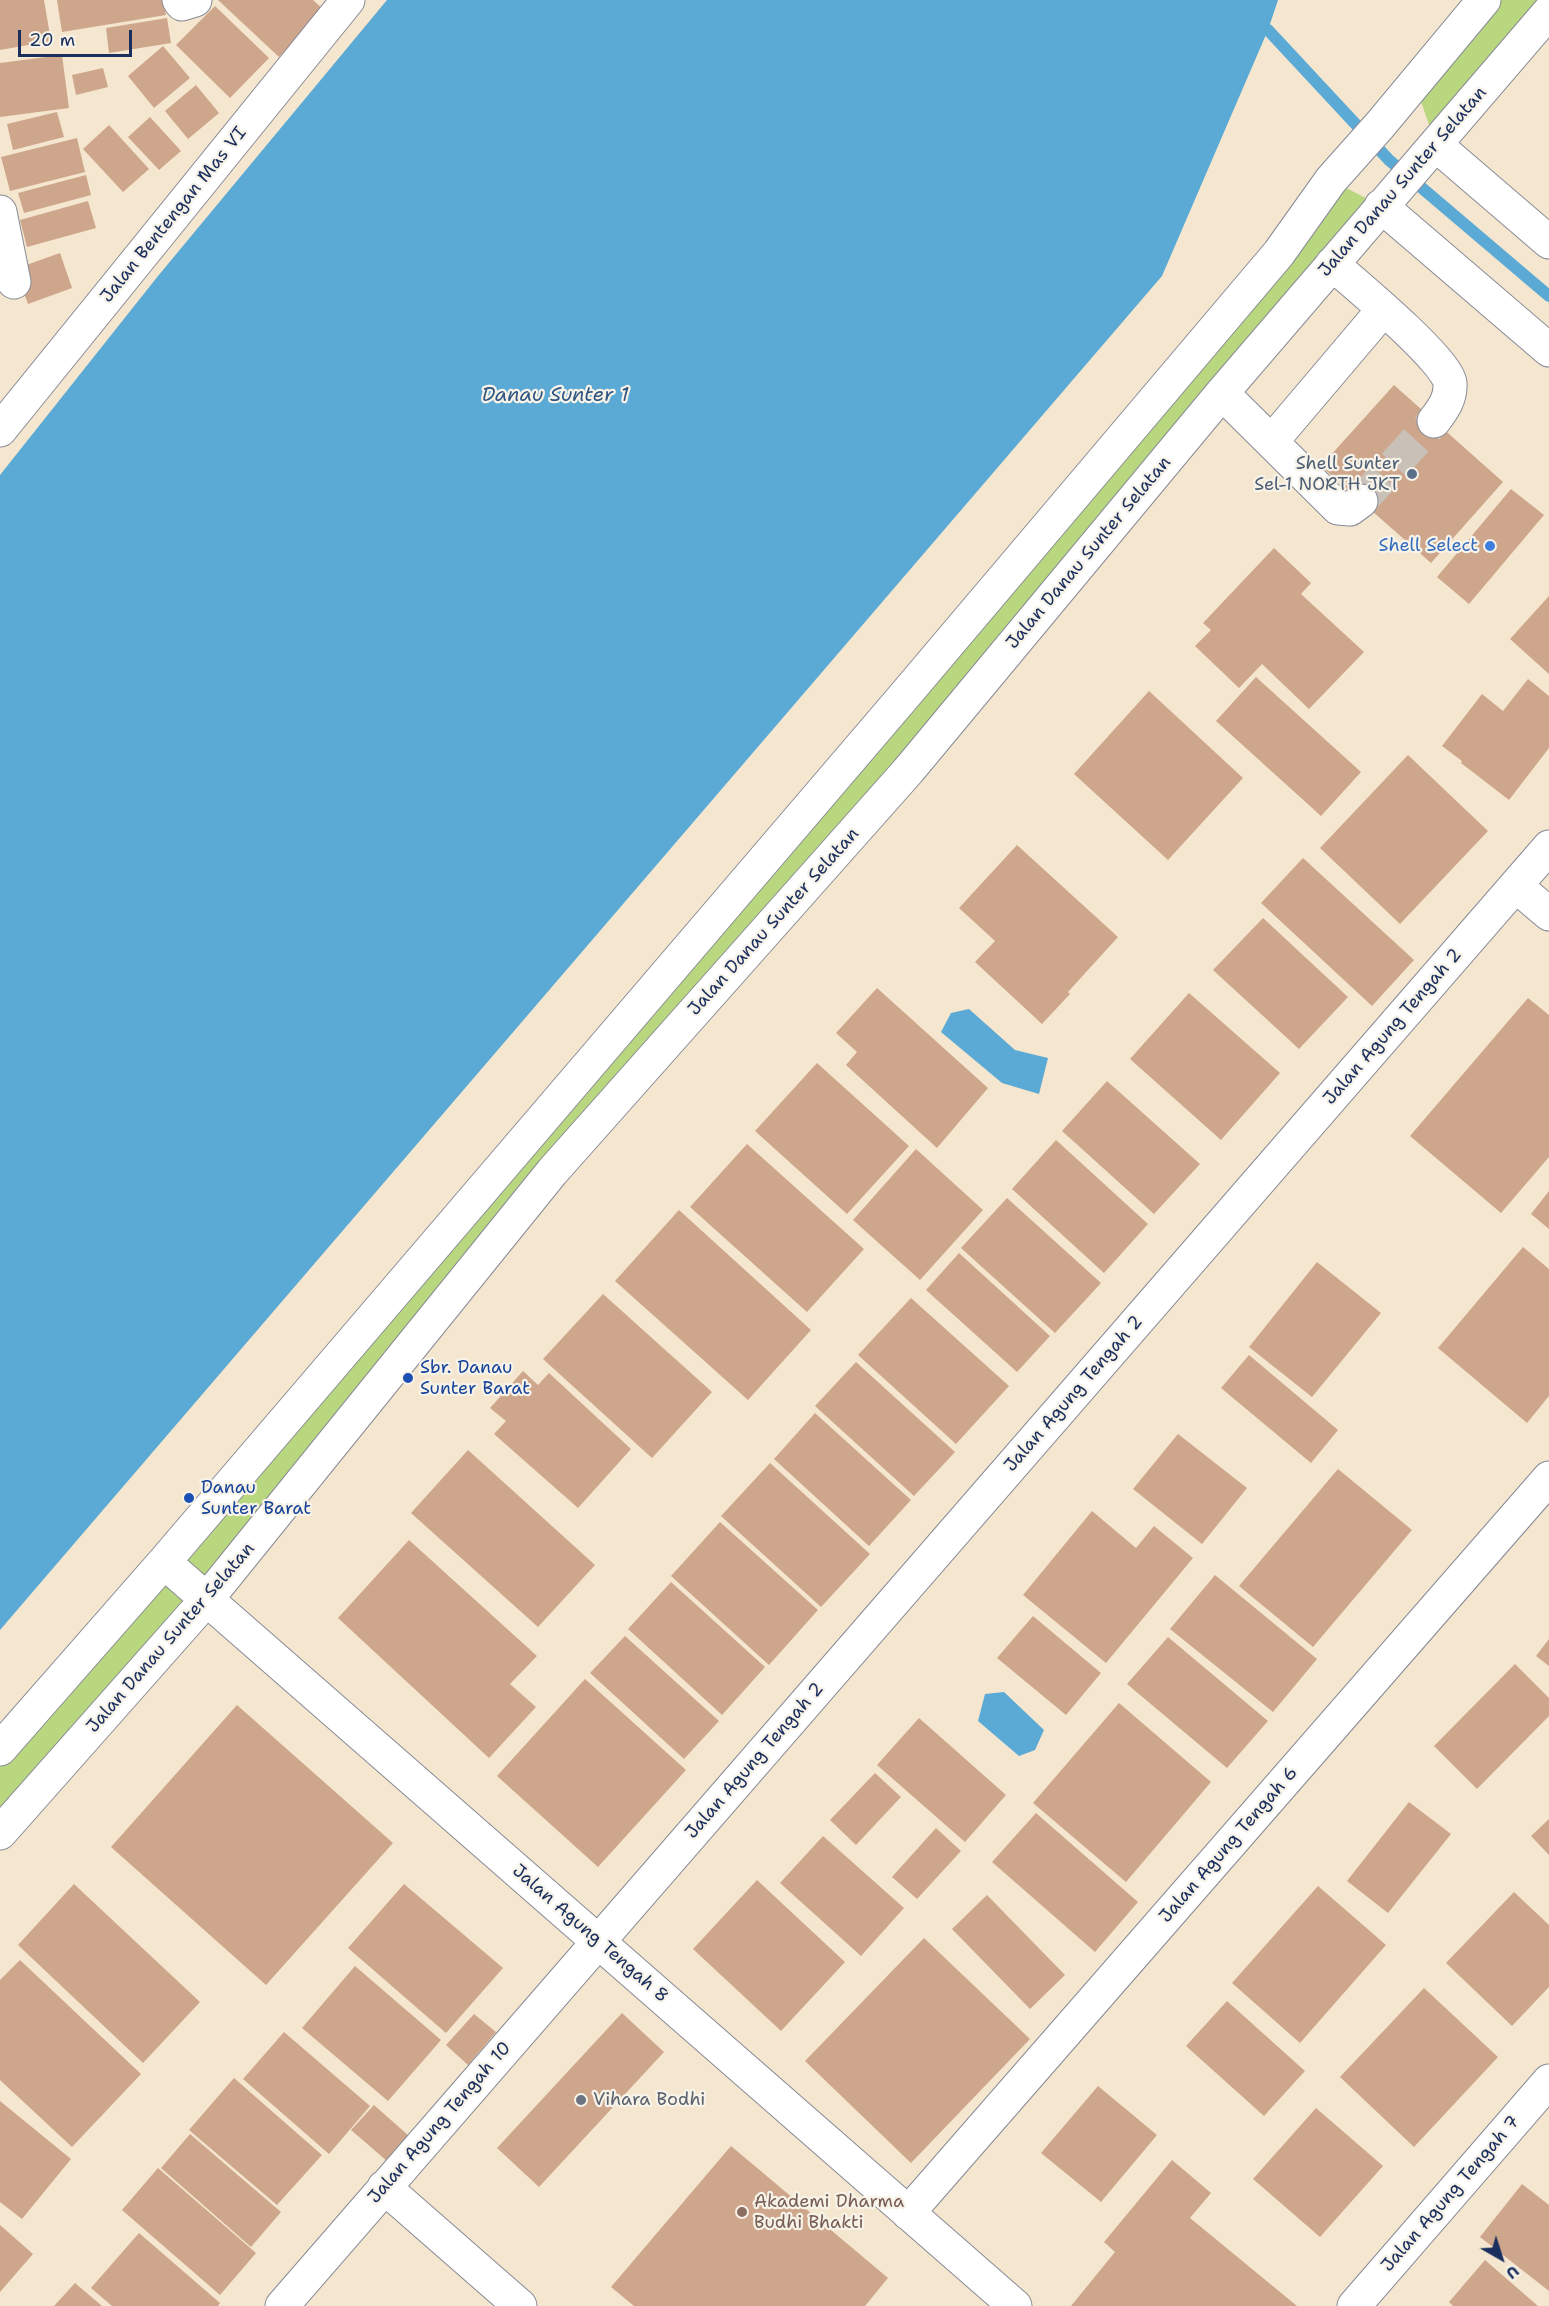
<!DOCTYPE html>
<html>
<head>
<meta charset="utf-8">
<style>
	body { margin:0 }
	#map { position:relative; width:1549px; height:2306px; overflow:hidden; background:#f5e6cf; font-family:"Shantell Sans",sans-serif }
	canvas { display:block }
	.north { position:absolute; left:1471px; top:2228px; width:60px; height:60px; -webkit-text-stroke:4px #f7f3e8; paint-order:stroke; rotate:141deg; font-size:16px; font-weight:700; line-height:24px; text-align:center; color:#1b2f5e }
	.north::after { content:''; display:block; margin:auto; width:21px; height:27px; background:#1b2f5e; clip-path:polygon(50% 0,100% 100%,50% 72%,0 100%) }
	.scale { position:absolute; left:18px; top:30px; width:114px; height:27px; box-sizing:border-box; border:3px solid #1b2f5e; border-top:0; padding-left:8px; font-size:18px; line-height:21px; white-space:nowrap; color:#1b2f5e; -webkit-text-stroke:4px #f7f3e8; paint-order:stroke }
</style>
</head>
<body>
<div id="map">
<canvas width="1549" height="2306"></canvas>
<div class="north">U</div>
<div class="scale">20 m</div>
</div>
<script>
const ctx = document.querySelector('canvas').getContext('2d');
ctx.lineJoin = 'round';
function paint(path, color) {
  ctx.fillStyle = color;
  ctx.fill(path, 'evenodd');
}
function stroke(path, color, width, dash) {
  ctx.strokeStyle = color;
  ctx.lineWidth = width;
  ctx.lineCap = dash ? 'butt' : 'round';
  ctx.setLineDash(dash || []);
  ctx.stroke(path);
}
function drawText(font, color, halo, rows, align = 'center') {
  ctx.font = font + ' "Shantell Sans",sans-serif';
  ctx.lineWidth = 4.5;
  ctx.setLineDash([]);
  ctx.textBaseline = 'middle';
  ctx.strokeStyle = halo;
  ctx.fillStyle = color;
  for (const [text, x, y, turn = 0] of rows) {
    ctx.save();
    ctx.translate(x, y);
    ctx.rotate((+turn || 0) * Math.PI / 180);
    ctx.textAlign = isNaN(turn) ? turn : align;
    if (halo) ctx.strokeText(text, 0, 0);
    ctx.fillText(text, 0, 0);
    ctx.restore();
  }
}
paint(new Path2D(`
	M1484 0H1549L1436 145 1415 84Z
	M1331 180 1381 206 0 1833V1749Z`), '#b8d77e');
paint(new Path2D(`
	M387 0H1278L1268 30 1162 276 0 1630V475L158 276Z
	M969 1009 1015 1050 1048 1058 1039 1094 1002 1083 941 1032 951 1013Z
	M1004 1692 1044 1730 1035 1750 1019 1756 978 1721 985 1694Z`), '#5baad5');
stroke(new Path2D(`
	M1268 30 1389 160 1549 296`), '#5baad5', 12);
paint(new Path2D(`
	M0 0H44L51 41 0 50Z
	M57 0H163L166 15 62 32Z
	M218 0H313L324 10 279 57Z
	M215 6 269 58 230 98 176 45Z
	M167 18 171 43 109 53 106 28Z
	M163 46 190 78 154 108 128 76Z
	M62 55 69 108 0 117V63Z
	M103 68 108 87 76 95 72 75Z
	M196 85 219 113 188 139 165 111Z
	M57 112 64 137 13 150 7 124Z
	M150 117 181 151 159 170 128 137Z
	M109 125 149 169 123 192 83 149Z
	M77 138 85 172 10 191 1 157Z
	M86 175 91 195 24 213 18 193Z
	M88 201 96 228 27 247 20 220Z
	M60 253 72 288 28 304 15 269Z
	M1394 385 1503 482 1431 563 1321 466Z
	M1511 489 1544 515 1469 604 1437 577Z
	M1274 548 1311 583 1301 594 1364 652 1309 709 1262 664 1239 688 1195 646 1211 630 1203 623Z
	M1549 596V674L1510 639Z
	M1256 677 1361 772 1321 816 1216 721Z
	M1528 679 1549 696V748L1509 800 1461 763 1462 761 1442 746 1482 694 1503 711Z
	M1149 691 1243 778 1168 860 1074 774Z
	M1408 755 1488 831 1400 924 1320 848Z
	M1017 845 1118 937 1068 992 1070 994 1042 1024 975 962 995 941 959 908Z
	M1303 858 1414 960 1372 1006 1261 903Z
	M1263 918 1348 997 1299 1049 1213 970Z
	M877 988 988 1088 937 1148 846 1065 857 1052 836 1033Z
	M1189 993 1280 1073 1221 1140 1130 1059Z
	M1528 998 1549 1015V1157L1501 1213 1410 1136Z
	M817 1063 909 1146 847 1214 755 1131Z
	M1107 1081 1200 1164 1154 1214 1062 1131Z
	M1056 1140 1148 1224 1104 1273 1012 1189Z
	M747 1144 864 1249 807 1312 690 1207Z
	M916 1149 983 1210 920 1280 853 1220Z
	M1549 1191V1229L1531 1214Z
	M1007 1198 1101 1283 1055 1333 961 1248Z
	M679 1210 811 1330 748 1400 615 1281Z
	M1523 1247 1549 1269V1396L1527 1423 1438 1348Z
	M959 1253 1050 1336 1017 1372 926 1290Z
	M1317 1262 1381 1313 1312 1397 1249 1347Z
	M603 1294 712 1392 652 1458 543 1359Z
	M911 1298 1009 1386 956 1444 858 1355Z
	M1249 1355 1338 1430 1311 1463 1221 1388Z
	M856 1362 955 1452 914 1496 815 1406Z
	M523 1371 538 1385 549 1373 631 1449 578 1508 494 1434 506 1421 490 1408Z
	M815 1413 911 1500 869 1546 774 1459Z
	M1178 1434 1247 1488 1202 1544 1133 1489Z
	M468 1450 595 1565 538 1627 411 1513Z
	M770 1463 870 1554 821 1607 721 1516Z
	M1338 1469 1412 1530 1313 1647 1239 1586Z
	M1092 1511 1136 1548 1154 1526 1193 1558 1106 1663 1023 1595Z
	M720 1522 818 1610 769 1665 671 1576Z
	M409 1540 537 1656 510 1684 536 1707 489 1758 338 1618Z
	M1215 1575 1317 1659 1273 1712 1170 1629Z
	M671 1582 765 1667 722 1715 628 1629Z
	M1033 1616 1101 1673 1066 1715 997 1658Z
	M625 1636 719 1721 684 1759 590 1673Z
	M1168 1637 1268 1721 1227 1768 1127 1684Z
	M1549 1639V1666L1536 1656Z
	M1515 1664 1549 1698V1716L1477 1789 1434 1746Z
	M585 1679 686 1770 598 1867 497 1776Z
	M1119 1703 1211 1782 1126 1882 1033 1803Z
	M237 1705 393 1843 266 1985 111 1847Z
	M919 1718 1006 1795 965 1842 877 1765Z
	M875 1773 901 1797 856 1845 830 1820Z
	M1409 1802 1451 1834 1388 1913 1347 1881Z
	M1036 1813 1138 1902 1095 1952 992 1862Z
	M1549 1819V1855L1531 1836Z
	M936 1828 961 1851 917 1899 892 1877Z
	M823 1836 904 1908 861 1956 780 1883Z
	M757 1880 845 1962 781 2031 693 1949Z
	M74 1884 200 2002 143 2063 18 1945Z
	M404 1884 503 1968 446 2033 348 1948Z
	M1318 1886 1386 1945 1300 2043 1232 1983Z
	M1514 1892 1549 1925V1987L1512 2026 1446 1963Z
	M987 1895 1065 1975 1030 2009 952 1929Z
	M924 1938 1030 2039 911 2163 805 2061Z
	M20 1960 141 2074 72 2147 0 2080V1980Z
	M355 1966 441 2040 388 2101 302 2028Z
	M1424 1988 1498 2057 1414 2147 1340 2077Z
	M1227 2001 1305 2071 1264 2116 1186 2046Z
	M622 2013 664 2052 539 2187 497 2148Z
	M474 2014 496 2032 468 2065 446 2045Z
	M284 2032 370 2106 329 2154 243 2079Z
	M234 2078 322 2155 277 2205 189 2130Z
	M1098 2086 1157 2135 1101 2202 1041 2153Z
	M0 2101 71 2159 22 2219 0 2202Z
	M374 2105 409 2136 387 2161 351 2130Z
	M1316 2108 1383 2166 1320 2237 1253 2179Z
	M190 2134 281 2212 251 2247 161 2168Z
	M731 2146 888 2278 865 2306H634L611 2287Z
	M1172 2160 1211 2193 1190 2218 1297 2306H1071L1115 2252 1104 2242Z
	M158 2168 256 2253 220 2295 122 2210Z
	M1522 2184 1549 2205V2291L1480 2237Z
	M0 2225 33 2254 0 2292Z
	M139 2233 220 2303 218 2306H112L91 2288Z
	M1485 2260 1538 2306H1453L1449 2302Z
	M75 2283 102 2306H54Z`), '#cea68b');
stroke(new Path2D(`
	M1361 501 1434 421`), '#c9c1b8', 33, [33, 16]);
const minor = new Path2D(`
	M179 0 182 4 195 0
	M1436 145 1549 242
	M1381 206 1549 350
	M0 212 14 282
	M1332 264C1354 283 1447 360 1450 383 1451 399 1443 409 1434 421
	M1222 393 1338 508 1350 509 1361 501
	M0 430 348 0
	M1272 441 1383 310
	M1516 886 1549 914
	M164 1562 1015 2306
	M0 1749 164 1562 905 695 1279 253 1331 180 1380 125 1484 0
	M0 1833 207 1599 552 1172 908 771 1222 393 1549 12
	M384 2187 520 2306
	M908 2213 1549 1478
	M282 2306 1549 847
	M1354 2306 1549 2081`);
stroke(minor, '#888a96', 35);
stroke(minor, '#fff', 33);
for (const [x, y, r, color] of [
	[1412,474,6,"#5c6f8a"],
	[1490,546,6,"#3f7fe0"],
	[408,1378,6,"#1a4fb4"],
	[189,1498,6,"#1a4fb4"],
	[581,2100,6,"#6b7280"],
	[742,2212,6,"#8d6e63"]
]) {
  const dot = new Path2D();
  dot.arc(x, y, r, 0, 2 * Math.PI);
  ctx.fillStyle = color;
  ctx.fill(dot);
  stroke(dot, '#f7f3e8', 2);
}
drawText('18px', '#1b2f5e', '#f7f3e8', [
	["Jalan Danau Sunter Selatan",1403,182,-49],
	["Jalan Bentengan Mas VI",174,215,-51],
	["Jalan Danau Sunter Selatan",1089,553,-50],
	["Jalan Danau Sunter Selatan",774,922,-48],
	["Jalan Agung Tengah 2",1393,1027,-49],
	["Jalan Agung Tengah 2",1074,1394,-49],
	["Jalan Danau Sunter Selatan",171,1638,-49],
	["Jalan Agung Tengah 2",755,1761,-49],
	["Jalan Agung Tengah 6",1229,1845,-49],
	["Jalan Agung Tengah 8",590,1934,41],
	["Jalan Agung Tengah 10",440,2123,-49],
	["Jalan Agung Tengah 7",1451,2194,-49]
]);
drawText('18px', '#4e5e75', '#f7f3e8', [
	["Shell Sunter",1400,464],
	["Sel-1 NORTH JKT",1400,485]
], 'right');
drawText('18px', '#366cbe', '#f7f3e8', [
	["Shell Select",1478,546]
], 'right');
drawText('18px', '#164399', '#f7f3e8', [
	["Sbr. Danau",420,1368],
	["Sunter Barat",420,1389],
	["Danau",201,1488],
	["Sunter Barat",201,1509]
], 'left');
drawText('18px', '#5b616d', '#f7f3e8', [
	["Vihara Bodhi",593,2100]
], 'left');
drawText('18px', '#785e54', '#f7f3e8', [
	["Akademi Dharma",754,2202],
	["Budhi Bhakti",754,2223]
], 'left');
drawText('italic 20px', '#2e5482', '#f7f3e8', [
	["Danau Sunter 1",555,396]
]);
</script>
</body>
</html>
